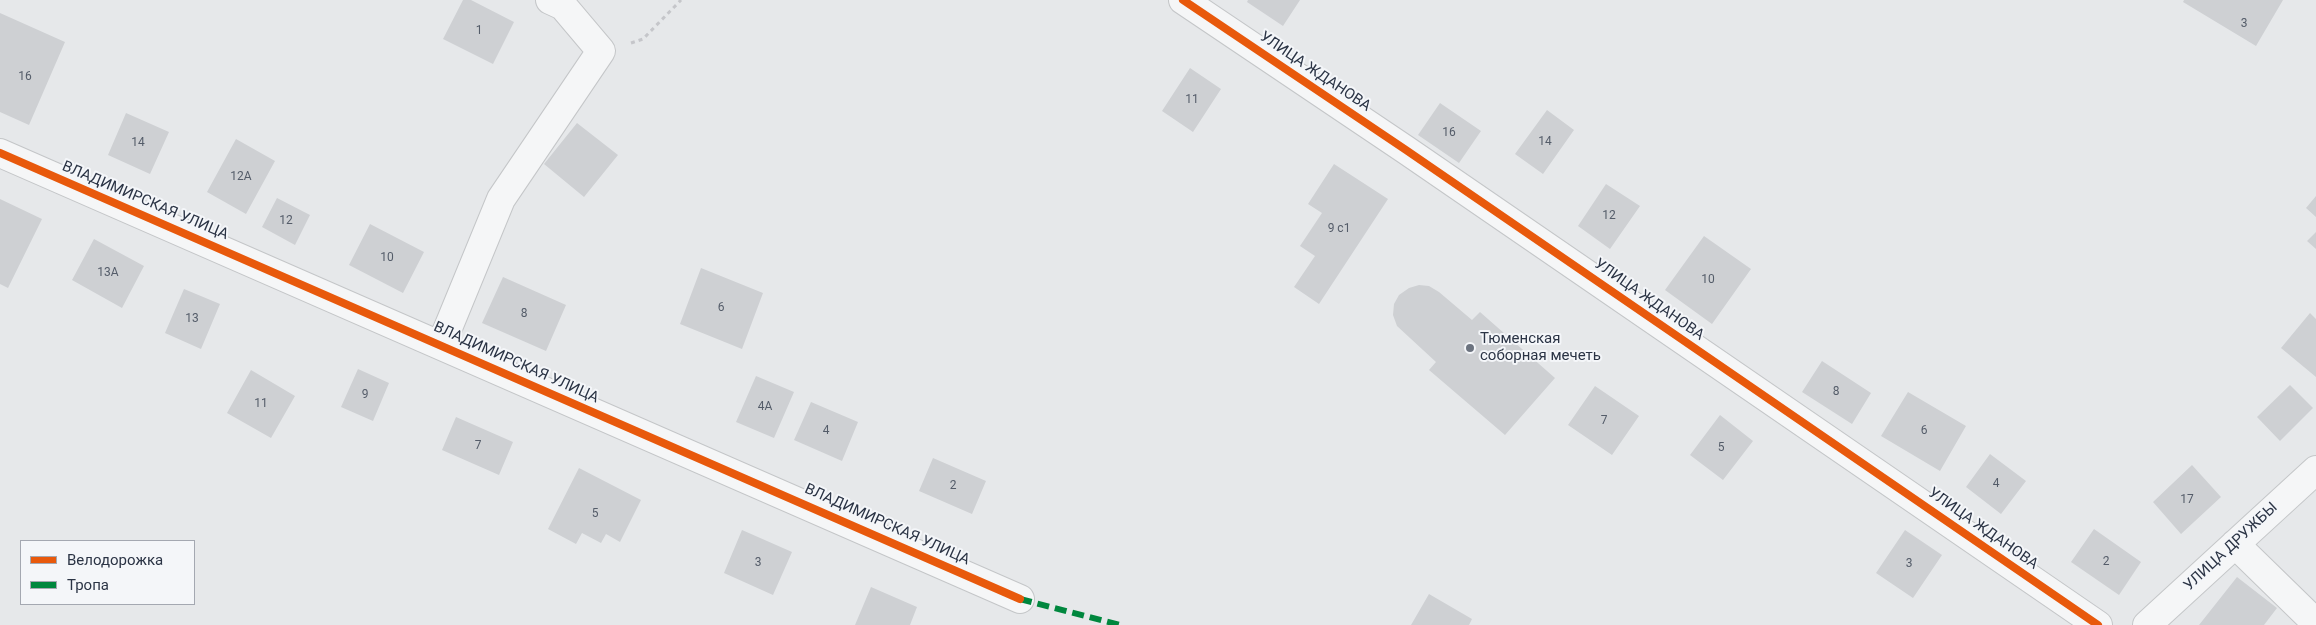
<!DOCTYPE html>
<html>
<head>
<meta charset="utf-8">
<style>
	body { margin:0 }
	#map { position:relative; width:2316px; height:625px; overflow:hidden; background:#e6e8ea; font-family:Roboto,sans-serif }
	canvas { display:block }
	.legend { position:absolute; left:20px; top:540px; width:175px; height:65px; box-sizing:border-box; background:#f4f6f9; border:1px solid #a4a8b1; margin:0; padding:6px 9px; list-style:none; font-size:15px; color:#2b3445 }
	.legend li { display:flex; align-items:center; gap:10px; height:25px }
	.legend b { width:25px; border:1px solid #a4a8b1 }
</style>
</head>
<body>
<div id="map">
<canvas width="2316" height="625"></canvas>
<ul class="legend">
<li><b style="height:6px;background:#e8590c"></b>Велодорожка</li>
<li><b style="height:6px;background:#00873e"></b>Тропа</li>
</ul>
</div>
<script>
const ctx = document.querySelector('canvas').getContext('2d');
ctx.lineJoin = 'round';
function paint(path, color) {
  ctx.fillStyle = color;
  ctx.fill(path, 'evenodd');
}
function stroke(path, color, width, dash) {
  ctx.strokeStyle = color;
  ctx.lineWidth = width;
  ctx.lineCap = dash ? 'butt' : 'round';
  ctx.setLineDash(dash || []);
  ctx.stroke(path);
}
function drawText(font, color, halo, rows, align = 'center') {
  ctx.font = font + ' Roboto,sans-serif';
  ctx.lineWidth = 4;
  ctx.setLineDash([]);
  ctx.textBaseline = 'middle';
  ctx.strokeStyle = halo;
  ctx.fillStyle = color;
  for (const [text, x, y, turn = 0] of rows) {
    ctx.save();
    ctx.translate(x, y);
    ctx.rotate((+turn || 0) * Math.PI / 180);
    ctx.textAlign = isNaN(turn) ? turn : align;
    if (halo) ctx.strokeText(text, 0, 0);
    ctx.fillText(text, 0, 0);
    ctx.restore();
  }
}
paint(new Path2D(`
	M463 0H471L514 22 493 64 443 39Z
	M1248 0H1300L1283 26 1247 2Z
	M2184 0H2283L2256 46 2183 2Z
	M0 13 65 42 29 125 0 112Z
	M1190 68 1221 89 1193 132 1162 111Z
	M1440 103 1481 131 1459 163 1418 135Z
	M1547 110 1574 130 1543 174 1515 154Z
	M126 113 169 132 150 174 108 155Z
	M577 123 618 155 584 197 544 164Z
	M236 139 275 161 246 214 207 192Z
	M1334 164 1388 199 1319 304 1294 287 1315 256 1300 246 1322 213 1308 204Z
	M1606 184 1640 206 1610 249 1578 226Z
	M2316 196V217L2306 208Z
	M277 198 310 215 295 245 262 227Z
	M0 199 42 219 8 288 0 284Z
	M370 224 424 252 403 293 349 265Z
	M2316 232V249L2307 241Z
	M1704 236 1751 269 1712 324 1665 290Z
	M94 239 144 266 122 308 72 280Z
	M701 268 763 293 742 349 680 324Z
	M503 277 566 305 546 351 482 323Z
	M1419 285 1429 286 1439 292 1472 320 1480 312 1555 378 1505 435 1429 370 1436 362 1397 326 1393 315 1394 304 1399 295 1409 288Z
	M184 289 220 304 201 349 165 333Z
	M2310 313 2316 319V377L2281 348Z
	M1822 361 1871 393 1852 424 1802 392Z
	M358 369 389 383 373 421 341 407Z
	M251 370 295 396 271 438 227 413Z
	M756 376 794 392 774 438 736 422Z
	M2290 385 2313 408 2280 441 2257 417Z
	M1595 386 1639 416 1612 455 1568 425Z
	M1908 392 1966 426 1940 471 1881 436Z
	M811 402 858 422 842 461 794 440Z
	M1720 415 1753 441 1723 480 1690 455Z
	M456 417 513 442 499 475 442 450Z
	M1990 454 2026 481 2001 514 1966 487Z
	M933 458 986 481 972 514 919 491Z
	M2192 465 2221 497 2181 534 2153 502Z
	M579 468 641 500 620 542 606 534 601 543 582 533 576 544 548 529Z
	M2094 529 2141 562 2119 595 2071 562Z
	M742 530 792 552 773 595 724 573Z
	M1905 530 1942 555 1913 598 1876 573Z
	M2237 577 2277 608 2264 625H2199Z
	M871 587 917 607 910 625H855Z
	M1429 594 1472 619 1469 625H1411Z`), '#ced0d3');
const minor = new Path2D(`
	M1183 0 1406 150 2098 625
	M0 153 1020 599
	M441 345 501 199 601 51 563 6 550 0
	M2235 544 2316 623
	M2147 625 2316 470`);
stroke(minor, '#c4c6c8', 30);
stroke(new Path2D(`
	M631 43 643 39 681 0`), '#c5c6ca', 3, [4, 4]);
stroke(minor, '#f5f6f7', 28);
stroke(new Path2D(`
	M1020 599 1120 625`), '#00873e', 6, [12, 6]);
stroke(new Path2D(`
	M1183 0 1406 150 2098 625
	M0 153 1020 599`), '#e8590c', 8);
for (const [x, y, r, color] of [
	[1470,348,5,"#6c737f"]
]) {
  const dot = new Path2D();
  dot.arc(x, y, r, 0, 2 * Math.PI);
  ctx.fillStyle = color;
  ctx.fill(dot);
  stroke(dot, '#f4f6f9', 2);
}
drawText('12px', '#545c69', null, [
	["3",2244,24],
	["1",479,31],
	["16",25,77],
	["11",1192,100],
	["16",1449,133],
	["14",1545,142],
	["14",138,143],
	["12А",241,177],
	["12",1609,216],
	["12",286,221],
	["9 с1",1339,229],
	["10",387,258],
	["13А",108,273],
	["10",1708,280],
	["6",721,308],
	["8",524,314],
	["13",192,319],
	["8",1836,392],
	["9",365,395],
	["11",261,404],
	["4А",765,407],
	["7",1604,421],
	["4",826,431],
	["6",1924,431],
	["7",478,446],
	["5",1721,448],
	["4",1996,484],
	["2",953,486],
	["17",2187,500],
	["5",595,514],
	["2",2106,562],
	["3",758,563],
	["3",1909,564]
]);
drawText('15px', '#2b3445', '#f4f6f9', [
	["УЛИЦА ЖДАНОВА",1315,72,34],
	["ВЛАДИМИРСКАЯ УЛИЦА",145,201,23],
	["УЛИЦА ЖДАНОВА",1649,300,35],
	["ВЛАДИМИРСКАЯ УЛИЦА",516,363,24],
	["ВЛАДИМИРСКАЯ УЛИЦА",887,525,24],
	["УЛИЦА ЖДАНОВА",1983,529,35],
	["УЛИЦА ДРУЖБЫ",2231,547,-43]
]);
drawText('15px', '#2b3445', '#f4f6f9', [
	["Тюменская",1480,339],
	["соборная мечеть",1480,356]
], 'left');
</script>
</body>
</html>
